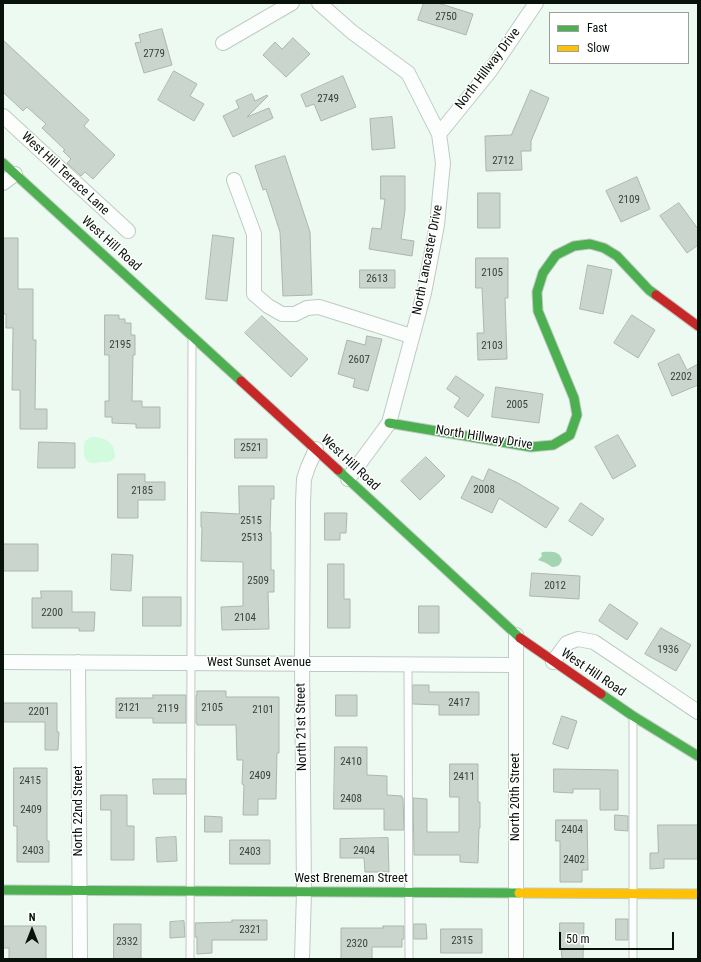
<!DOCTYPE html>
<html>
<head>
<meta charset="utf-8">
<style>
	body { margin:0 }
	#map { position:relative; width:701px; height:962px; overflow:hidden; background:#edfaf1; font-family:"Roboto Condensed",sans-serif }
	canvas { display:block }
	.frame { position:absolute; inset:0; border:4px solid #08110a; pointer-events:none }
	.legend { position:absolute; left:549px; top:12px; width:140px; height:52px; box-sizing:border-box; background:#fff; border:1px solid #9ca09d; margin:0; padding:5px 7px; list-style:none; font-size:12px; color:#08110a }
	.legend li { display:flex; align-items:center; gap:8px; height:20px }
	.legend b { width:20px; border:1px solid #9ca09d }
	.north { position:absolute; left:12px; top:910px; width:40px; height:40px; -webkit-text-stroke:3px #fff; paint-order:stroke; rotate:0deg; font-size:11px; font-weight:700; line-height:16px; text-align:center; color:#08110a }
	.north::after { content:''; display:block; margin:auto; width:14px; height:18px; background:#08110a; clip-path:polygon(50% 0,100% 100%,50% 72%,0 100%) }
	.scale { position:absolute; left:559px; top:932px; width:115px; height:18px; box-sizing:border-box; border:2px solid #08110a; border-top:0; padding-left:5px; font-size:12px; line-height:14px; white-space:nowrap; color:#08110a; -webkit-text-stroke:3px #fff; paint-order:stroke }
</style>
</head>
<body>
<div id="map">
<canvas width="701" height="962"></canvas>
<div class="frame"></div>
<ul class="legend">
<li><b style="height:5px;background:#4caf50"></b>Fast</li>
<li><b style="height:5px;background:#ffc107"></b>Slow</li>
</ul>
<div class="north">N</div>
<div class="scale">50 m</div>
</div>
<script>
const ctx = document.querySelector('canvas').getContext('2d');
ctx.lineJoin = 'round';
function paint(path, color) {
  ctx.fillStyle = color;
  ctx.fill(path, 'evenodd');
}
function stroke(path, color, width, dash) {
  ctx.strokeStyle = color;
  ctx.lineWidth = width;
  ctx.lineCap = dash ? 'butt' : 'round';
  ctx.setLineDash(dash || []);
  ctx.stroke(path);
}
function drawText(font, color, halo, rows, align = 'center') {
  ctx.font = font + ' "Roboto Condensed",sans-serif';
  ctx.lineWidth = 3;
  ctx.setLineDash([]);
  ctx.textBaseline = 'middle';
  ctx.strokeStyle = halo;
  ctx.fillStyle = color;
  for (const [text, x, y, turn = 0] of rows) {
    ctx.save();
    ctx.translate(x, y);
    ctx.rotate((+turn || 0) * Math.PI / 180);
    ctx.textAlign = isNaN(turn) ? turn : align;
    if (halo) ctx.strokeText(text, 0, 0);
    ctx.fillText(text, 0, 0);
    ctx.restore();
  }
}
paint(new Path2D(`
	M91 437C105 437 115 442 115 457 111 463 108 462 101 462 98 462 95 464 92 463 85 462 84 456 84 450 84 443 83 441 91 437Z`), '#d2fbde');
paint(new Path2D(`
	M543 552C551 552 559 550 562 560 560 565 558 567 552 567L546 563 538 560 542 556 541 553Z`), '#a5d4b3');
const building = new Path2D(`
	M424 3H438L473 14 466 35 418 20Z
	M162 29 172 65 144 73 135 43 141 42 139 35Z
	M293 38 310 54 286 77 263 55 275 42 282 49Z
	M3 40 89 120 84 126 115 155 93 179 85 172 81 176 67 163 71 159 63 151 65 150 42 128 46 124 27 107 23 111 3 92Z
	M174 71 197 84 190 96 204 104 194 121 158 100Z
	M343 76 356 107 321 121 314 104 306 107 301 95Z
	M531 90 549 98 531 141V151H521L522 170 486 171 485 136 511 135Z
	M252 94 255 101 267 95 268 96 247 117 269 108 273 118 233 137 223 116 239 108 236 101Z
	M392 117 395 148 372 150 370 119Z
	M285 156 310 232 312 295 283 296 280 232 266 189 263 190 255 166Z
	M381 176H405V210L401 239 414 241 412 256 369 249 372 228 381 229 385 199H381Z
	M637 177 650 209 621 222 606 191Z
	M478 193H500V228H478Z
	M679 203 698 229V245L687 253 660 216Z
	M213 235 234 238 227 301 206 299Z
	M3 238H18V289H33V340H36L35 409H47V429H20V390H12L13 328H6V314H3Z
	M476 258H508V298H505L507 359 478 360 477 333H484L482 288H476Z
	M588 265 612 270 603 314 580 309Z
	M360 270H395V288H360Z
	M105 315H119V319H125V323H131V335H135V355H133L132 401H142V407H160V428H136V424L112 423V417H105V401H109V355H105Z
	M632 315 655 330 638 358 614 343Z
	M262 316 308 359 291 377 245 333Z
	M367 336 382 339 368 391 353 387 355 379 338 374 347 340 365 345Z
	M679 354 687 370 698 364V385L672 396 658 364Z
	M456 376 484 395 468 417 454 407 460 398 447 389Z
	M496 387 543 394 539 423 492 417Z
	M618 435 636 466 613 479 595 447Z
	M235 439H267V458H235Z
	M39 442 75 443V468H38Z
	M426 457 445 476 420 500 401 481Z
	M489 469 518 483 559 508 546 528 499 498 492 513 461 498 472 476 483 481Z
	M118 474H145V482H165V500H138V518H118Z
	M239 486H274V499H271L270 532H271V570H274V592H268L269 629 222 630 221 607 243 606V562L201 561 202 527H201V512L239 514Z
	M581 503 604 519 592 536 569 521Z
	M325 513H347L346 533H340V540H325Z
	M3 544H38V571H3Z
	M112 554 133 555 131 591 111 590Z
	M328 564H344V599H350V628H328Z
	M532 573 580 576 579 599 530 596Z
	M41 591H72V612H95L94 631H79V628H32V598H41Z
	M143 597H181V626H143Z
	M610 604 638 623 627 640 599 621Z
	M419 606H439V633H419Z
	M661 628 691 645 676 671 645 654Z
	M413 685H429V692H479V715H439V705L413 704Z
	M197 691H226V697H279V753H277L276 799H258V815H243L244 785 242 784 243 760H237L236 725H197V723H196V695H197Z
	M153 695H186V723H153V718H116V698H153Z
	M336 695H357V716H336Z
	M3 703H57V732H59L58 750H45V722H3Z
	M562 716 577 721 568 749 553 744Z
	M335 747H367V775L387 776V795L402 796V798H403L404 830H384V809H334Z
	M450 764H478V802H480V828H479L478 863 460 862V855H414L413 798 427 799V832H459V797H450Z
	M14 768H47V841H49V862H17V826H14Z
	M554 769 618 770V810H600V789H573V793L554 792Z
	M153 779H186V794H154Z
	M101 795H127V826H134V860H111V810H101Z
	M615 815 628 816V831L615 830Z
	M205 816 222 817V832H205Z
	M556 820H587L588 870H582V882H560V841H556Z
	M658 825H698V859H664V868L650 869V853H658Z
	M176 837 177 861 157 862 156 838Z
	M388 838 389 872H365L364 858H340V839Z
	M230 840H270V864H230Z
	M616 919H628V940H616Z
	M232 920H267V940H212V953L197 954V937H195V923L232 922Z
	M184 921 185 937 170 938V922Z
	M560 923H584L583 959H562L561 948H560Z
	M114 924H141V959H114Z
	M414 924H426L427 939H414Z
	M3 926H46V959H9V948H3Z
	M383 926H404V939H402V947H372V959H341V928H383Z
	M441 929H482V953H441Z`);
paint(building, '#cad5cd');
stroke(building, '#acb6af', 1);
const lane = new Path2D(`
	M408 665 409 959
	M190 959 192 340
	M633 959V720`);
const street = new Path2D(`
	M319 3 352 32 408 73 439 134 443 163 437 225 424 293 389 423 348 479
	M223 43 292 3
	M3 116 128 231
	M439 134 490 71 536 3
	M234 180 254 234V294L268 306 282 314H295L307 308 319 307 411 336
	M3 183 15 174
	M516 635V959
	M3 662 516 665
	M78 662 80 959
	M553 662 567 643 578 639 594 642 698 712
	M302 959 304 892 302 663 303 502 304 479 308 467 316 449`);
const fast = new Path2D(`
	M3 163 241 381
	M389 423 531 447 553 445 570 435 577 415 574 398 538 311 537 292 543 273 556 255 574 246 590 244 604 248 617 256 649 290 656 295
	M338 470 520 638
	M601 694 633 716 698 756
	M3 890 519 893`);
const slow = new Path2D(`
	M519 893 698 894`);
const jam = new Path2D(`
	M656 295 698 326
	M241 381 338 470
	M520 638 601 694`);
stroke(lane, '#bfcac2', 9);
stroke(street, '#bfcac2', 16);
stroke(fast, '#bfcac2', 11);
stroke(slow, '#bfcac2', 11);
stroke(jam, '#bfcac2', 11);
stroke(lane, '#fcfefd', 7);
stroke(street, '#fcfefd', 14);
stroke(fast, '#4caf50', 9);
stroke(slow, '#ffc107', 9);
stroke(jam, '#c62828', 9);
drawText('11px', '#38423b', null, [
	["2750",446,17],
	["2779",154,54],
	["2749",328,99],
	["2712",503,161],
	["2109",629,200],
	["2105",492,273],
	["2613",377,279],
	["2195",120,345],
	["2103",492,346],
	["2607",359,360],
	["2202",681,377],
	["2005",517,405],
	["2521",251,448],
	["2008",484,490],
	["2185",142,491],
	["2515",251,521],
	["2513",252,538],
	["2509",258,581],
	["2012",555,586],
	["2200",52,613],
	["2104",245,618],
	["1936",668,650],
	["2417",459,703],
	["2121",129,708],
	["2105",212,708],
	["2119",168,709],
	["2101",263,710],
	["2201",39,712],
	["2410",351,762],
	["2409",260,776],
	["2411",464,777],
	["2415",30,781],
	["2408",351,799],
	["2409",31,810],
	["2404",572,830],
	["2403",33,851],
	["2404",364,851],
	["2403",250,852],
	["2402",574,860],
	["2321",250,930],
	["2315",462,941],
	["2332",127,942],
	["2320",357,944]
]);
drawText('13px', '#08110a', '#fff', [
	["North Hillway Drive",488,69,-53],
	["West Hill Terrace Lane",65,174,43],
	["West Hill Road",111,244,42],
	["North Lancaster Drive",428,260,-79],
	["North Hillway Drive",484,438,9],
	["West Hill Road",350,463,43],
	["West Sunset Avenue",259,663],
	["West Hill Road",593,673,34],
	["North 21st Street",302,727,-91],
	["North 20th Street",516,797,-90],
	["North 22nd Street",79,811,-90],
	["West Breneman Street",351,879]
]);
</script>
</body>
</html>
